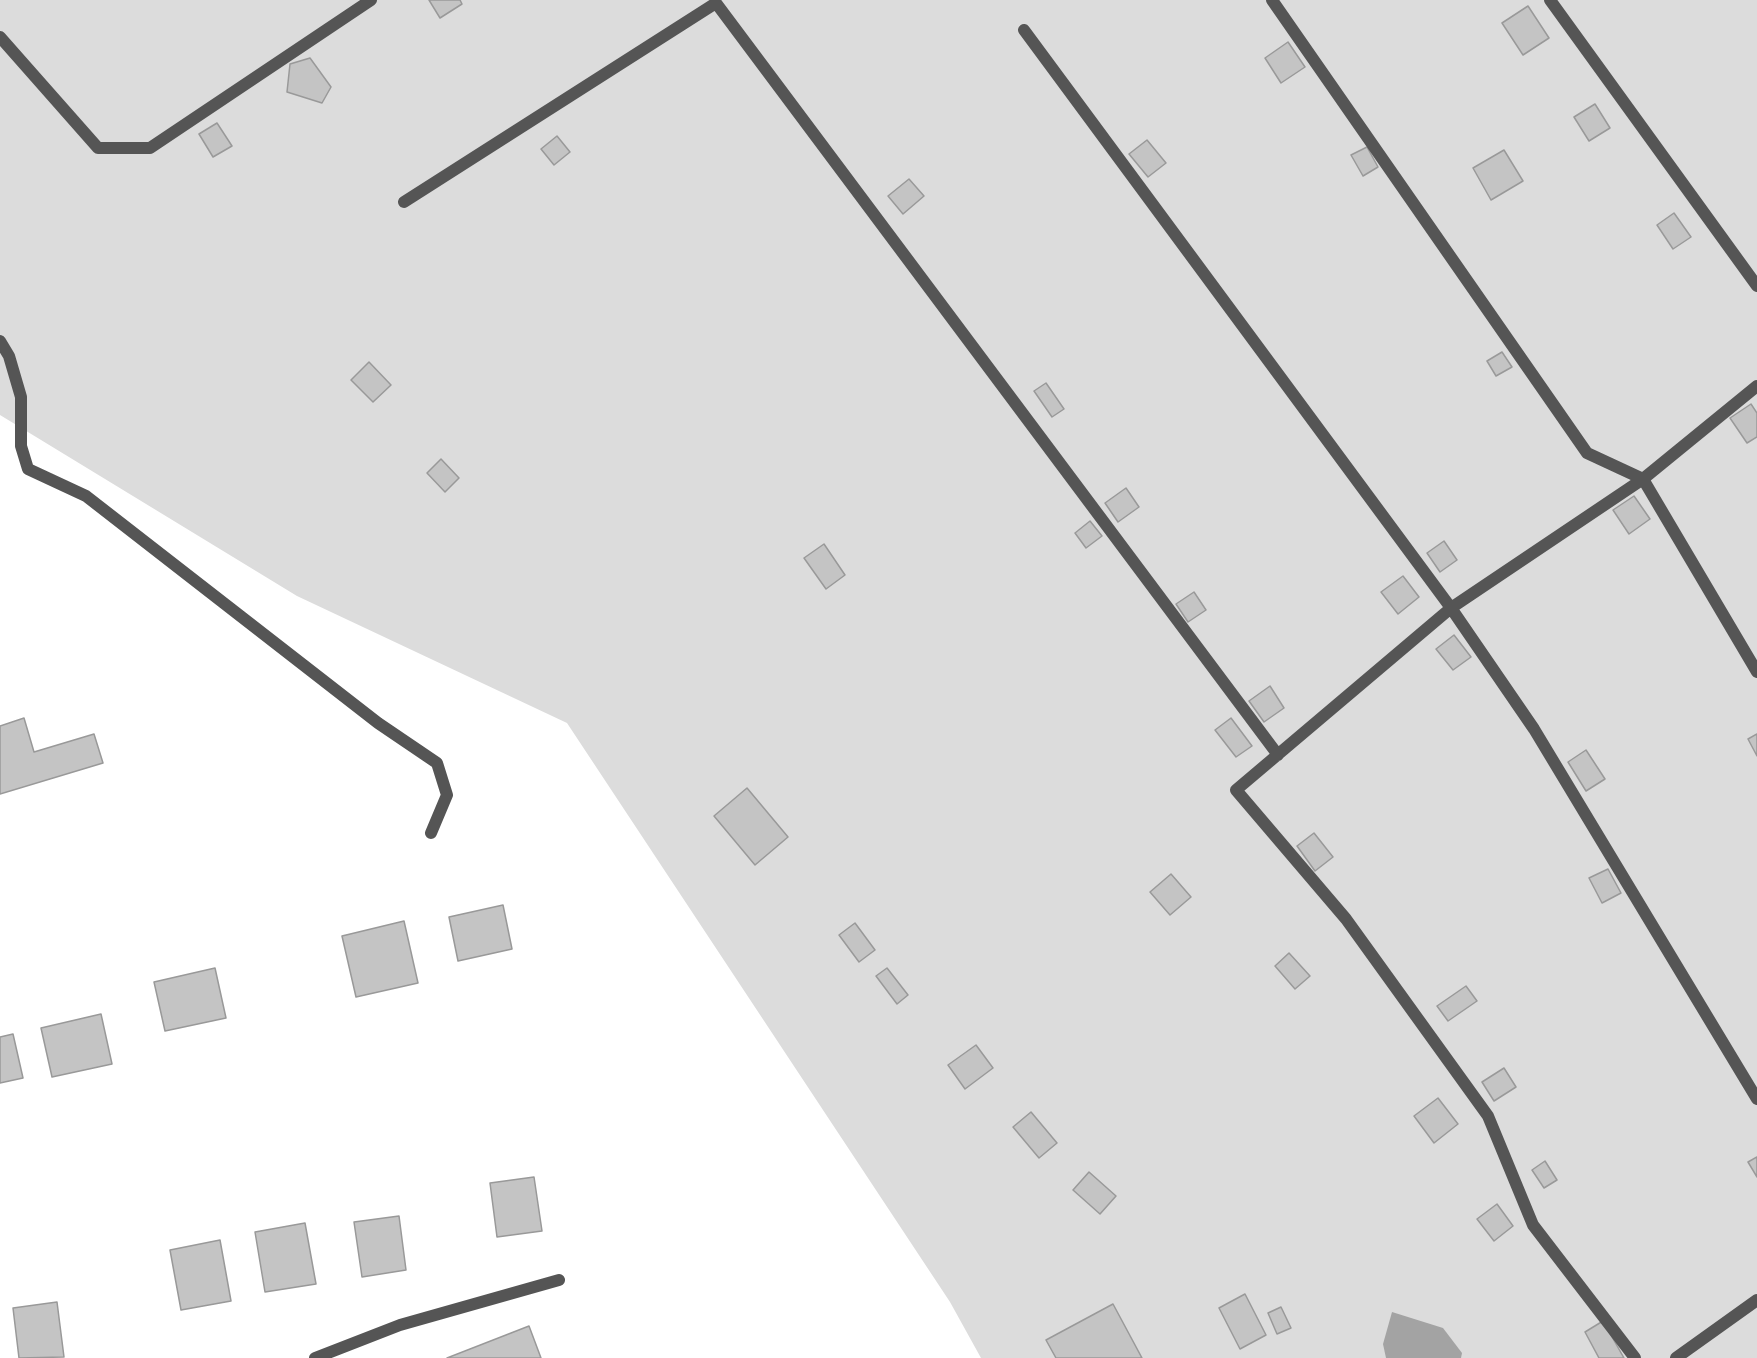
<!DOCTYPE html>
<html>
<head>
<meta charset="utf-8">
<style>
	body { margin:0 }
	canvas { display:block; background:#fff }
</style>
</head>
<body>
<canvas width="1757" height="1358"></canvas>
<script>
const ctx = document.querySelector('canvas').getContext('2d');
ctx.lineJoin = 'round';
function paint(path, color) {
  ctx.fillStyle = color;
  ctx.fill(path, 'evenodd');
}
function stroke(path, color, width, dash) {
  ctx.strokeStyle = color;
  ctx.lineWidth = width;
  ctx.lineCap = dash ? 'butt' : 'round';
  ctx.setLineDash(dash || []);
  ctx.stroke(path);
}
paint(new Path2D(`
	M0 0H1757V1358H981L950 1302 567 723 297 596 0 415Z`), '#dcdcdc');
paint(new Path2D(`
	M1392 1312 1443 1328 1462 1353 1461 1358H1386L1383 1344Z`), '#a3a3a3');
const building = new Path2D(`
	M429 0H460L462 4 440 18Z
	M1528 6 1549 38 1523 55 1502 23Z
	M1288 42 1305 67 1281 83 1265 58Z
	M310 58 331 87 322 103 287 92 290 64Z
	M1595 104 1610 128 1589 141 1574 117Z
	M217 123 232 146 213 157 199 134Z
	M557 136 570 152 554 165 541 149Z
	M1147 140 1166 163 1148 177 1129 154Z
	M1367 147 1378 167 1363 176 1351 155Z
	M1504 150 1523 181 1491 200 1473 168Z
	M909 179 924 196 903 214 888 196Z
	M1674 213 1691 237 1673 249 1657 225Z
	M1502 352 1512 367 1496 376 1487 361Z
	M369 362 391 385 373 402 351 380Z
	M1046 383 1064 409 1052 417 1034 391Z
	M1751 404 1757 413V437L1747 443 1730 418Z
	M441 459 459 478 445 492 427 473Z
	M1126 488 1139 507 1118 522 1105 503Z
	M1634 496 1650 519 1629 534 1613 510Z
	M1090 521 1102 536 1086 548 1075 533Z
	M1444 541 1457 560 1440 572 1427 553Z
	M824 544 845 575 826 589 804 558Z
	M1403 576 1419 597 1398 614 1381 592Z
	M1194 592 1206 610 1188 622 1176 604Z
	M1454 635 1471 657 1453 670 1436 649Z
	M1270 686 1284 708 1264 722 1249 701Z
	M24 718 34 752 94 734 103 763 0 794V726Z
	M1231 718 1252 746 1236 757 1215 730Z
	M1757 734V756L1748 739Z
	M1586 750 1605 779 1586 791 1568 762Z
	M747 788 788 837 755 865 714 816Z
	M1314 833 1333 857 1315 871 1297 846Z
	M1608 869 1621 893 1602 903 1589 878Z
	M1171 874 1191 897 1170 915 1150 892Z
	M503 905 512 949 458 961 449 917Z
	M404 921 418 983 356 997 342 936Z
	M855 923 875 950 859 962 839 935Z
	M1289 953 1310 976 1295 989 1275 966Z
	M215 968 226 1018 165 1031 154 982Z
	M887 968 908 995 897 1004 876 976Z
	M1466 986 1477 1001 1448 1021 1437 1006Z
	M101 1014 112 1064 52 1077 41 1028Z
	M13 1034 23 1078 0 1083V1037Z
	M976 1045 993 1068 965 1089 948 1065Z
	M1504 1068 1516 1087 1494 1101 1482 1082Z
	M1438 1098 1458 1124 1434 1143 1414 1116Z
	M1031 1112 1057 1143 1039 1158 1013 1127Z
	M1757 1157V1177L1748 1162Z
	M1545 1161 1557 1180 1544 1188 1532 1170Z
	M1089 1172 1116 1196 1100 1214 1073 1190Z
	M534 1177 542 1231 497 1237 490 1183Z
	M1497 1204 1513 1226 1494 1241 1477 1219Z
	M399 1216 406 1270 362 1277 354 1222Z
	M305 1223 316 1284 265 1292 255 1232Z
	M220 1240 231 1301 181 1310 170 1250Z
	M1245 1294 1266 1335 1240 1349 1219 1308Z
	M57 1302 64 1357 19 1358 13 1308Z
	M1113 1304 1142 1358H1056L1046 1340Z
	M1281 1307 1291 1328 1277 1334 1268 1313Z
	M1603 1321 1624 1358H1599L1585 1332Z
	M529 1326 541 1358H447Z`);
paint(building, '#c4c4c4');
stroke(building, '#999', 1.5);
stroke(new Path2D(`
	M1272 0 1587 453 1643 479 1757 672
	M1550 0 1757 286
	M1024 30 1451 608 1236 790 1346 919 1488 1116 1533 1225 1635 1358
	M0 37 98 148H150L371 0
	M404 202 716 3 1278 755
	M0 341 9 356 21 397V446L28 469 86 496 378 723 437 763 447 795 431 833
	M1757 386 1643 479 1451 608 1534 729 1757 1099
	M315 1358 400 1325 559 1280
	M1676 1358 1757 1300`), '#555', 12);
</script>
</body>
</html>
